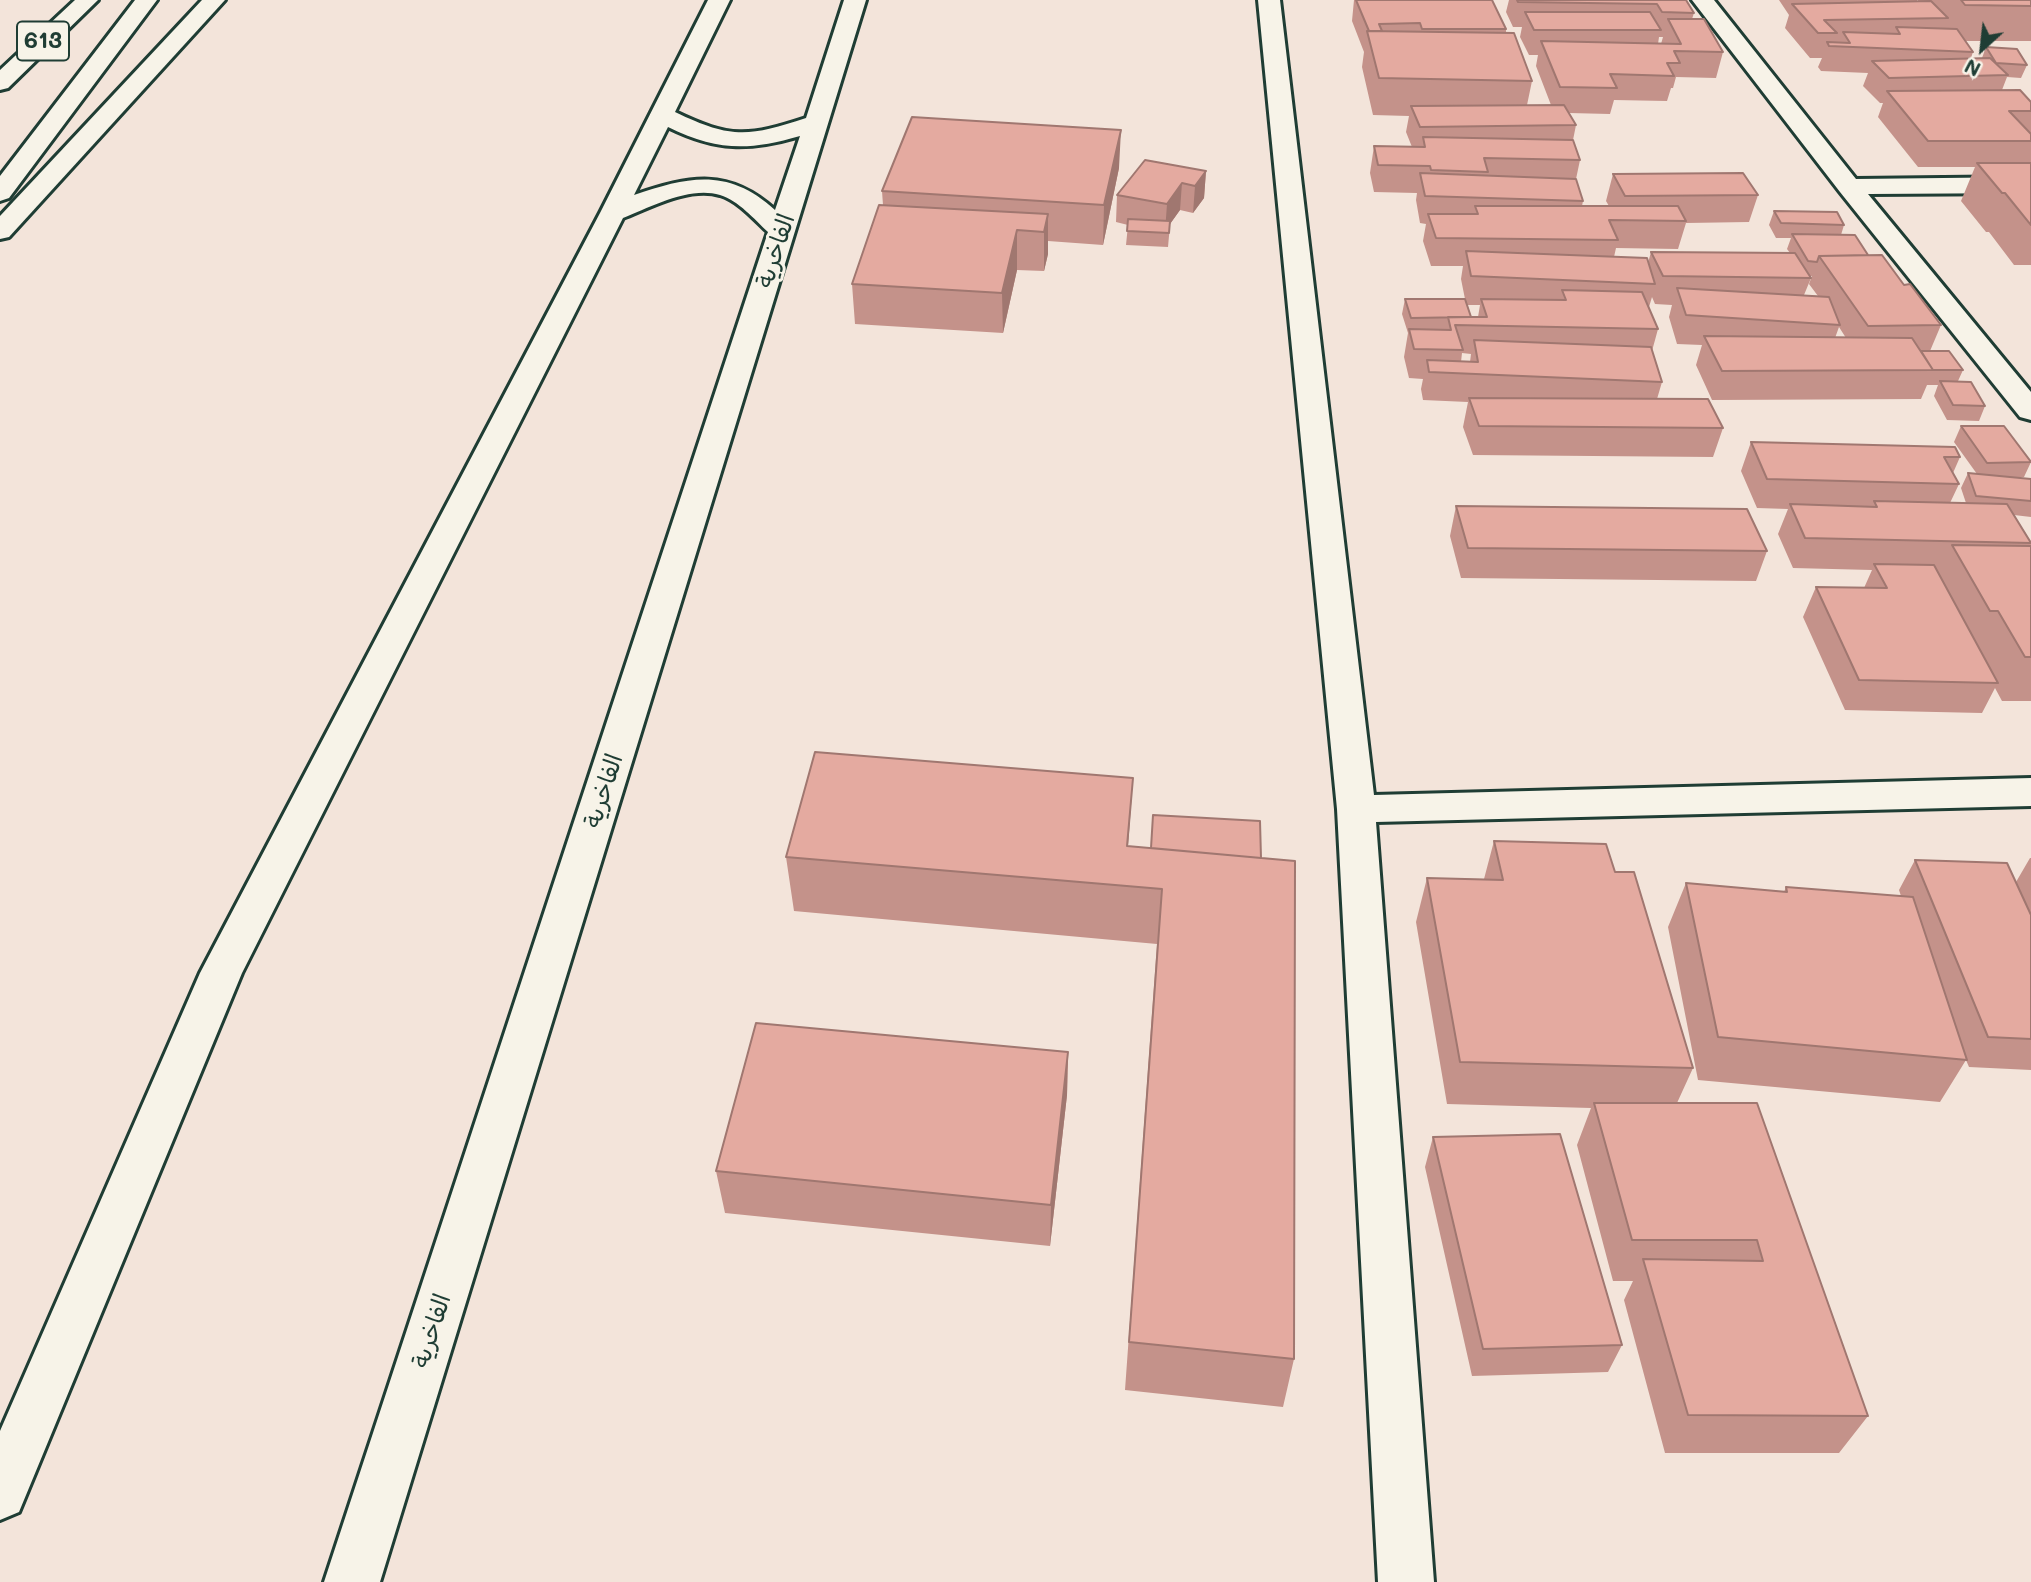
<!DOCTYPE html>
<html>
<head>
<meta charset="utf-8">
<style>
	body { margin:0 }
	#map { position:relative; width:2031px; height:1582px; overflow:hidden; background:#f3e4da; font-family:Mali,sans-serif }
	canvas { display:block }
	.north { position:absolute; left:1947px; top:14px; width:70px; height:70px; -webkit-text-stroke:5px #f7f3e8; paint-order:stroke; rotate:207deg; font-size:19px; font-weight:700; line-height:28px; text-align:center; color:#1f3d34 }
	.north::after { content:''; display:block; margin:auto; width:24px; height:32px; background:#1f3d34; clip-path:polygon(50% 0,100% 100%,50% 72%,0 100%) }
</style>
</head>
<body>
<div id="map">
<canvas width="2031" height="1582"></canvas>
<div class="north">N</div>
</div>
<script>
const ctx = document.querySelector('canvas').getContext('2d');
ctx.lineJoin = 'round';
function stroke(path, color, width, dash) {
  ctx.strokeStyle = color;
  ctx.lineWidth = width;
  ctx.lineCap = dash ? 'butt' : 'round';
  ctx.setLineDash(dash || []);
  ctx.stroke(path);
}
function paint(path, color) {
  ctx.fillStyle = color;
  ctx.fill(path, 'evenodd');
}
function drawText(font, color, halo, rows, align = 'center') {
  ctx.font = font + ' Mali,"Playpen Sans Arabic",sans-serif';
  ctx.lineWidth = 6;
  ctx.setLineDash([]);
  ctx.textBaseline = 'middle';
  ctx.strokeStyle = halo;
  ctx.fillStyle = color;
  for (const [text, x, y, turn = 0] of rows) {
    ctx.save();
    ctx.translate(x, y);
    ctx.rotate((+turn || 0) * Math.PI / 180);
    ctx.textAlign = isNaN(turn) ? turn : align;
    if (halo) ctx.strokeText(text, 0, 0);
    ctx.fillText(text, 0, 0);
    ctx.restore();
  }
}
const minor = new Path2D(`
	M708 0H730L675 112C731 139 748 137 806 118L844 0H866L380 1582H324L768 232C754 219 739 201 720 195 689 186 651 207 623 218L242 973 19 1512 0 1520V1431L200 973 600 213ZM668 127C717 151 748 151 800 136L775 210C729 168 690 176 634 195Z
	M1258 0H1280L1374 795 2031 778V806L1376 822 1434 1582H1378L1337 809Z
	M1692 0H1714L1856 179 2031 177V193L1868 194 2031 392V420L2020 417 1840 192Z`);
const major = new Path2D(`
	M202 0H225L9 237 0 239V216Z`);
const highway = new Path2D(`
	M75 0H98L8 88 0 90V70Z
	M135 0H157L9 198 0 201V176Z`);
stroke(minor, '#1f3d34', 6);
stroke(major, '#1f3d34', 6);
stroke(highway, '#1f3d34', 6);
paint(minor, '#f7f3e8');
paint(major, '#f7f3e8');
paint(highway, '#f7f3e8');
paint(new Path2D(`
	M1354 0H1492L1506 29V33L1532 81 1527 105H1551L1536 66 1538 55H1529L1520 37 1522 27H1513L1506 12 1509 0H1686L1694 13 1692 19 1723 52 1716 78 1676 77 1673 88H1671L1667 101 1614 100 1610 114 1569 113 1576 125 1573 140 1580 160 1576 179 1583 201 1582 206H1609L1606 201 1613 174 1758 195 1749 222 1686 223 1678 249 1616 248 1614 257 1648 263 1651 252 1790 253 1787 249 1791 238H1776L1769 225 1774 211 1844 225 1841 235 1904 285 1941 325 1930 351 1963 370 1958 381 1985 406 1979 421 1947 420 1934 396 1938 385H1927L1921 399 1712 400 1696 365 1702 345 1677 344 1669 317 1672 305 1655 304 1652 297 1649 307 1658 329 1652 351 1662 382 1657 399 1723 428 1713 457 1473 455 1463 427 1468 402 1423 400 1421 389 1423 379 1409 378 1404 357 1408 333 1402 314 1405 299H1465L1461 279 1463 266H1431L1423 241 1426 224 1420 223 1416 200 1417 193 1374 192 1370 173 1374 146 1412 147 1406 132 1409 116 1373 115 1362 67 1364 52 1352 21ZM1659 37H1663L1661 44H1658ZM1810 276H1812L1809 284 1818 296 1804 295 1811 278ZM1467 305H1480L1478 317H1471ZM1839 327 1846 338H1835ZM1462 353 1471 354 1470 362H1461Z
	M1779 0H1917V2H1918V0H2031V41H1965L1973 52 1971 58H1982L1986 47 2027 65 2021 78 2007 77 2002 90 2031 102V265H2014L1989 232H1986L1961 201 1975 167H1918L1878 117 1883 103H1880L1863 86 1868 73 1821 71 1818 67 1822 58H1810L1785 28 1789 15Z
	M1119 168 1103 245 1048 241V254L1044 271 1017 270 1003 333 855 324 852 284 883 205 882 191Z
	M1206 171 1204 198 1193 213 1180 210 1170 224 1168 247 1126 245 1128 225 1116 222 1117 195Z
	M1961 426 2031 462 2024 477 2016 478 2031 479V517L2014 515 2031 542V701H2002L1995 688 1982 713 1845 710 1803 617 1816 587 1864 588 1872 570 1793 568 1778 534 1788 509 1757 508 1741 471 1751 442 1960 457 1953 473 1959 484 1950 503H1966L1961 488 1968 473 1977 474 1954 442Z
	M1456 506 1767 551 1756 581 1461 578 1450 536Z
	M1153 815 1261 858 1294 1359 1283 1407 1125 1390 1157 944 794 911 786 857 1128 846 1151 848Z
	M1494 841 1615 872 1693 1068 1677 1103 1868 1416 1839 1453H1665L1624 1300 1633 1281H1613L1577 1145 1591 1108 1447 1104 1416 922 1427 878 1484 879Z
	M2030 858H2031V1070L1969 1067 1966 1060 1940 1102 1698 1080 1668 927 1686 883 1784 892 1786 887 1901 896 1899 890 1915 860 2016 882Z
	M1068 1052 1067 1095 1050 1246 725 1213 716 1171Z
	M1433 1137 1622 1345 1608 1372 1472 1376 1425 1167Z`), '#c4928a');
paint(new Path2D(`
	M1121 130 1119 168 1103 245 1104 205Z
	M1206 171 1204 198 1193 213 1195 186Z
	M1182 183 1180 210 1170 224 1168 247 1170 225 1165 232 1167 204Z
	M1048 214V254L1044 271V232Z
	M1017 230V270L1003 333 1002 293Z
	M1133 778 1129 833 1125 886 1127 846Z
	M1068 1052 1067 1095 1050 1246 1051 1205Z`), '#a07770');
const building = new Path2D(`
	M1356 0H1492L1506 29H1422L1420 23 1379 24 1382 31H1369Z
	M1517 0H1686L1694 13 1662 12 1657 4 1518 2Z
	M1961 0H2031V6L1965 5Z
	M1931 1 1948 18 1824 20 1837 33H1818L1792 4Z
	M1525 12H1650L1661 30H1534Z
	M1668 19H1704L1723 52 1674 51 1680 63H1667L1674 76 1610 74 1617 88 1560 87 1541 41 1681 44Z
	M1896 27 1957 29 1973 52 1829 46 1827 42 1850 43 1843 32 1900 34Z
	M1367 31 1514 33 1532 81 1379 78Z
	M1986 47 2017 49 2027 65 1996 63Z
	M1990 58 2008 75 1889 78 1872 61Z
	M2020 90 2031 102V111H2009L2031 134V141H1928L1887 91Z
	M1564 105 1576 125 1420 127 1411 106Z
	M912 117 1121 130 1104 205 882 191Z
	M1423 137 1573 140 1580 160 1484 158 1488 172 1431 170 1430 166 1378 165 1374 146 1425 147Z
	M1145 160 1206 171 1195 186 1182 183 1167 204 1117 195Z
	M1977 163H2031V225L2005 193H2002Z
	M1420 173 1576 179 1583 201 1425 196Z
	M1743 173 1758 195 1625 196 1613 174Z
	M879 205 1048 214 1044 232 1017 230 1002 293 852 284Z
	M1475 206H1678L1686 221 1609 220 1618 240 1436 238 1428 214H1478Z
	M1774 211 1837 212 1844 225 1781 223Z
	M1128 219 1170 221 1169 233 1127 231Z
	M1792 234 1855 235 1868 255 1819 256 1817 262 1808 261Z
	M1466 251 1647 258 1655 284 1471 276Z
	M1651 252 1795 253 1811 278 1663 276Z
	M1882 255 1904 285 1910 284 1941 325 1868 326 1819 256Z
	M1677 288 1829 297 1840 325 1686 315Z
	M1562 290 1642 292 1658 329 1455 325 1463 350 1414 349 1409 329 1451 330 1448 317H1487L1481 299 1566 300Z
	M1405 299H1465L1471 317 1411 318Z
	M1704 336 1912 338 1933 370 1722 371Z
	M1474 340 1651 347 1662 382 1429 372 1427 360 1478 362Z
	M1921 351H1949L1963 370H1933Z
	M1940 381 1971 382 1985 406 1953 405Z
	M1469 398 1708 399 1723 428 1479 426Z
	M1961 426H2004L2031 462 1987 463Z
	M1751 442 1955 447 1960 457H1944L1959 484 1767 479Z
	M1968 473 2031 479V501L1976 496Z
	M1874 501 2007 504 2031 543 1805 538 1790 504 1877 507Z
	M1456 506 1747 509 1767 551 1468 548Z
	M1952 545 2031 546V657H2025L1998 611H1990Z
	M1874 564 1934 565 1998 683 1859 680 1816 587 1887 588Z
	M815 752 1133 778 1127 846 1295 861 1294 1359 1129 1342 1162 889 786 857Z
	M1153 815 1260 821 1261 858 1151 848Z
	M1494 841 1606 844 1615 872H1634L1693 1068 1460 1062 1427 878 1503 880Z
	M1915 860 2007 863 2031 915V1039L1988 1037Z
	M1686 883 1787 892 1786 887 1913 897 1967 1060 1718 1037Z
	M756 1023 1068 1052 1051 1205 716 1171Z
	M1594 1103H1757L1868 1416 1688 1415 1643 1259 1763 1261 1757 1240H1632Z
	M1560 1134 1622 1345 1483 1349 1433 1137Z`);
paint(building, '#e4aaa0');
stroke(building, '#a07770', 2);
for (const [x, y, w] of [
	[43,41,52]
]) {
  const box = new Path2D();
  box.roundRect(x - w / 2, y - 19.5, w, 39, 5);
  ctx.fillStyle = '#f7f3e8';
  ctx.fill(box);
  stroke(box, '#1f3d34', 2);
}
drawText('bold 23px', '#1f3d34', null, [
	["613",43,41]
]);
drawText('24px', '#1f3d34', '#f7f3e8', [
	["الفاخرية",776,251,-72],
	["الفاخرية",604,791,-72],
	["الفاخرية",432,1331,-72]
]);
</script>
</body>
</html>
